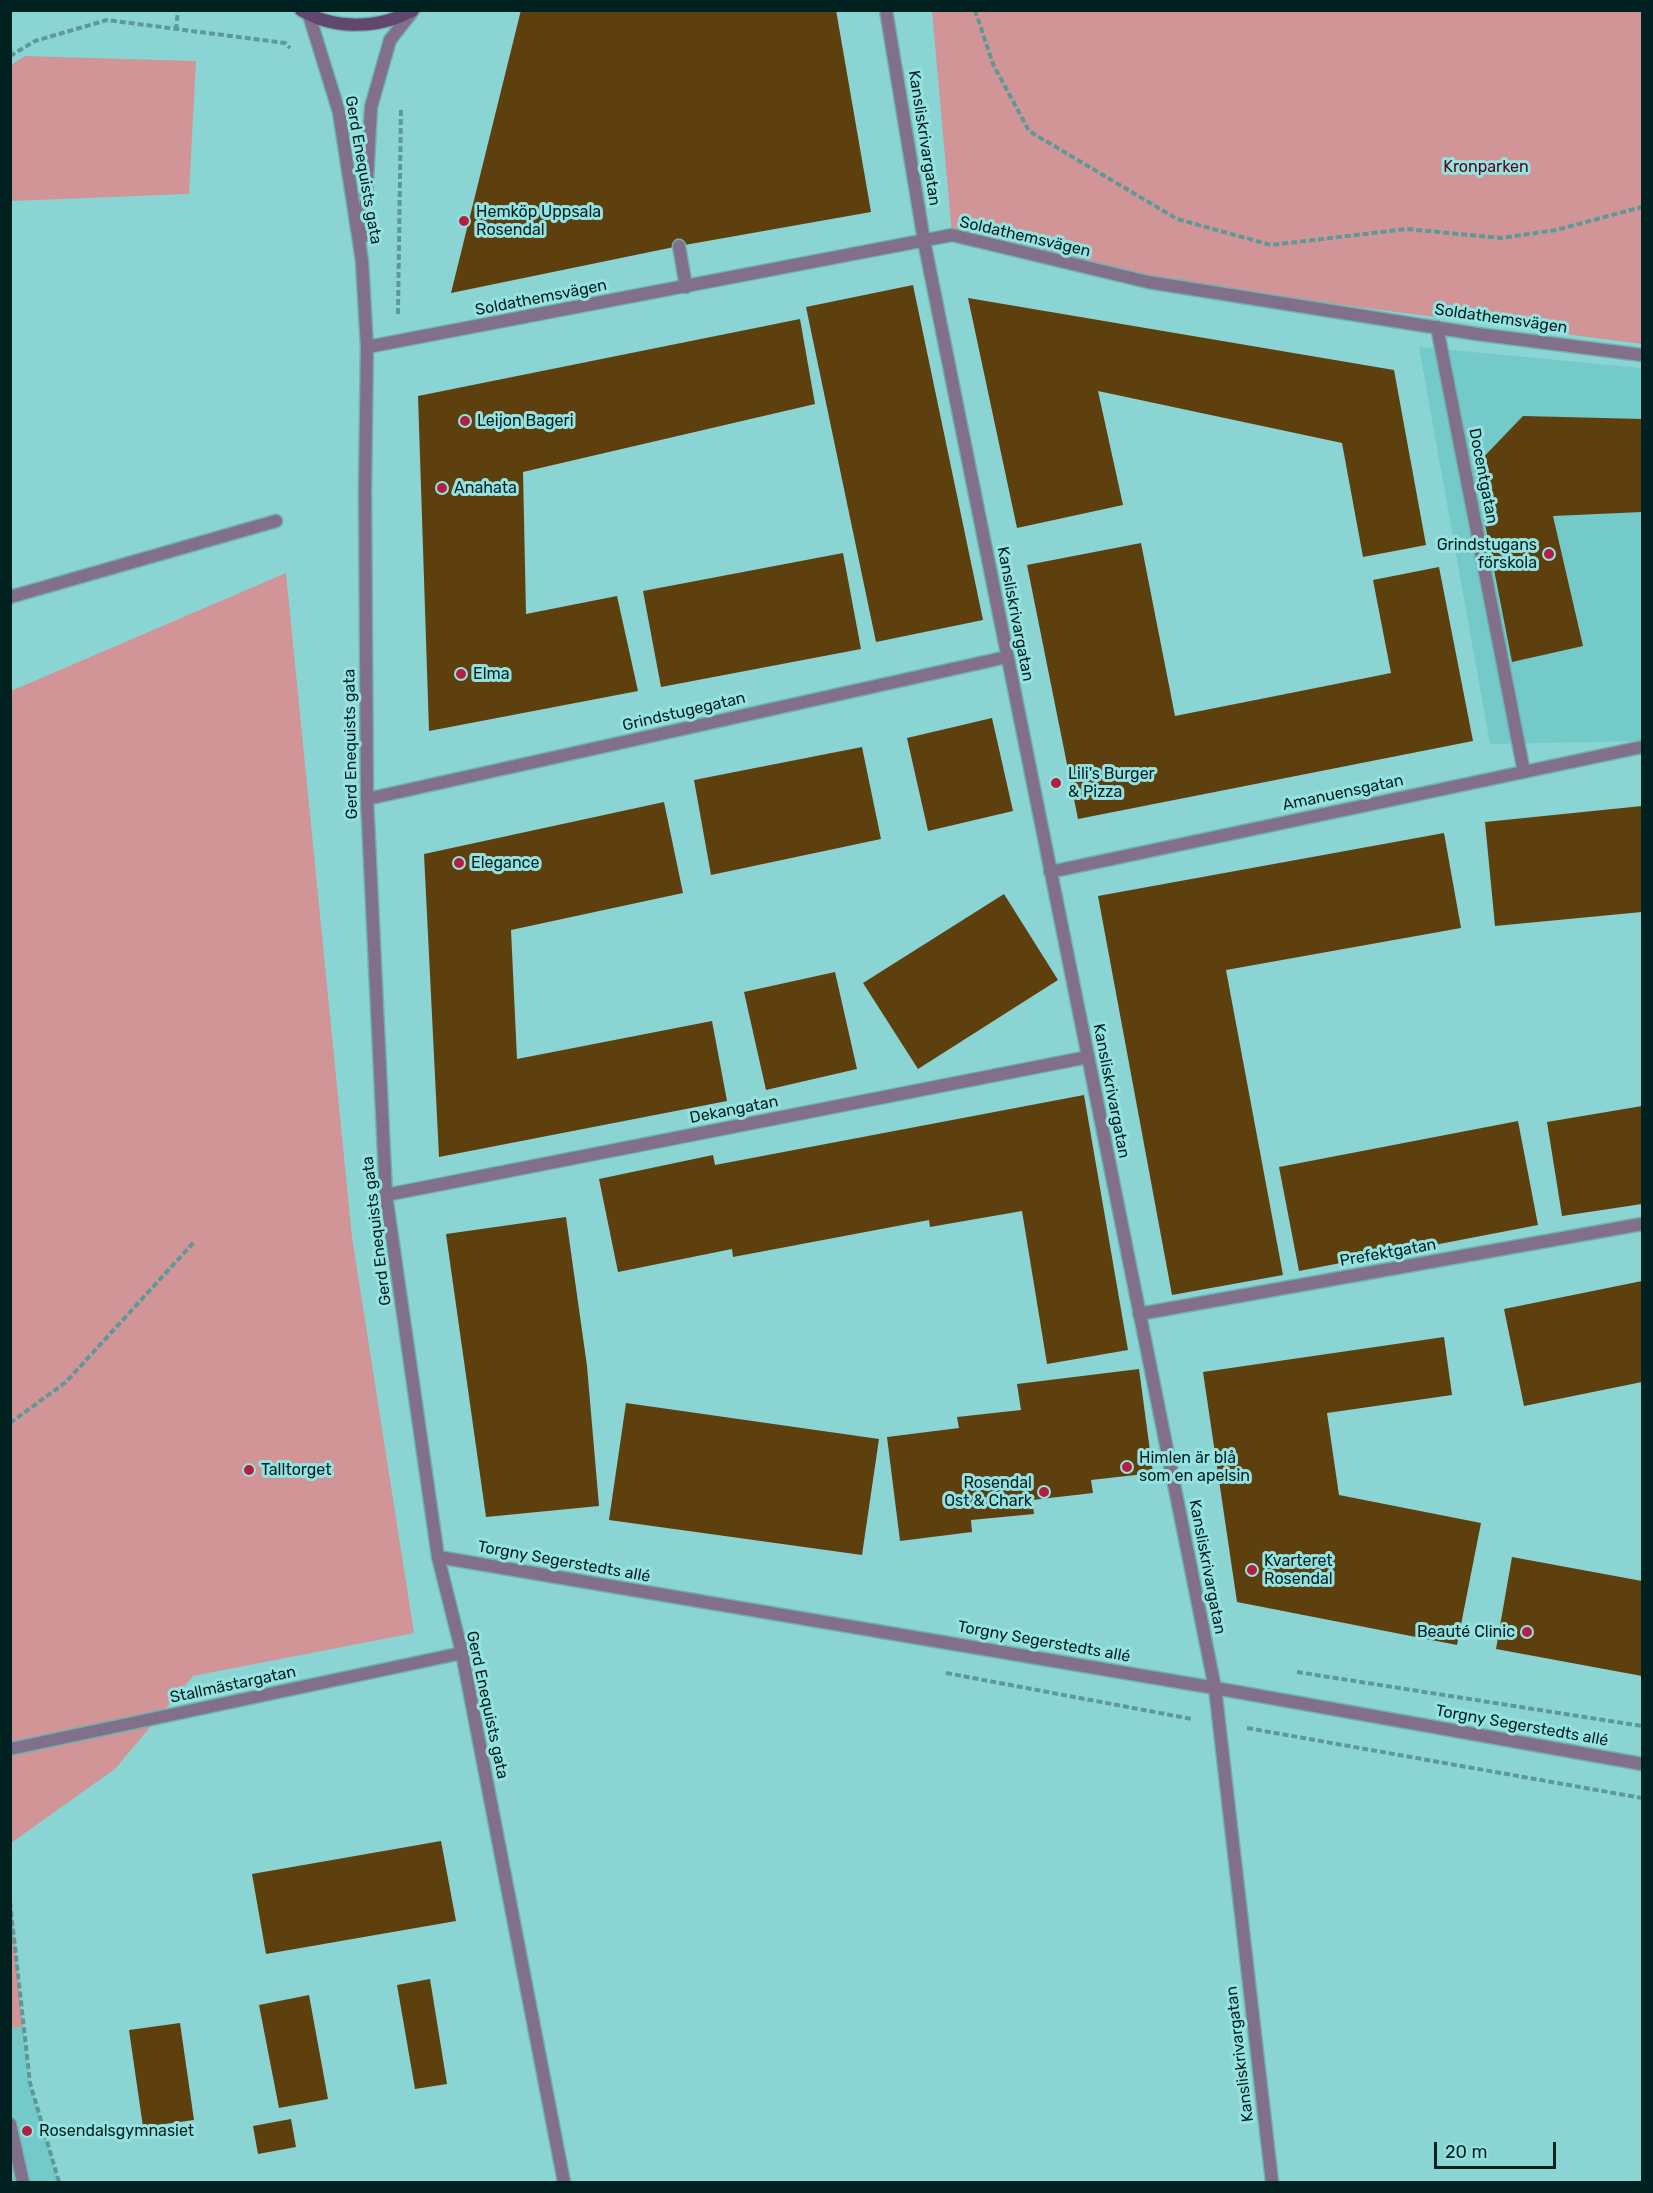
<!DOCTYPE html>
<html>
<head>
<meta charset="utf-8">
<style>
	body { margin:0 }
	#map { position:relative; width:1653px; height:2193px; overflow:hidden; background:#8ad5d4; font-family:Rubik,sans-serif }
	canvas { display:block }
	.frame { position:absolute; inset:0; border:12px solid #012121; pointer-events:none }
	.scale { position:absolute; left:1434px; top:2142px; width:122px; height:27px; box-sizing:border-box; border:3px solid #012121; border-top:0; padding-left:8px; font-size:18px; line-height:21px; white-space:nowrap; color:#012121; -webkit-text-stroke:4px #96e2e1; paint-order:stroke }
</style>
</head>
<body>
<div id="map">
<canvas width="1653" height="2193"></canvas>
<div class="frame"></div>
<div class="scale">20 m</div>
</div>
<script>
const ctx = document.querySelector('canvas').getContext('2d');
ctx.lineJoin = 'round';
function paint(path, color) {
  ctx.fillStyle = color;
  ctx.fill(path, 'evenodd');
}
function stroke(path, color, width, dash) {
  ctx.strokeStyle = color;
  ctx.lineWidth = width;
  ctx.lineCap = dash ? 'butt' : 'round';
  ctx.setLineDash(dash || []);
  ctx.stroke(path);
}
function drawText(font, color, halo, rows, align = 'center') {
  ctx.font = font + ' Rubik,sans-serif';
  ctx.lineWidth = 6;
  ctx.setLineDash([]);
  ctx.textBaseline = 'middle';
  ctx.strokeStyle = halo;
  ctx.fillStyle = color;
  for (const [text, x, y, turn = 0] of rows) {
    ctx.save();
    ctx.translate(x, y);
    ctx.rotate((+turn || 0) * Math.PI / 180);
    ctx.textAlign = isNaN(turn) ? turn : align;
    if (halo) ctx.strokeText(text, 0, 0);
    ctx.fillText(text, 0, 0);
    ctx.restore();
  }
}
paint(new Path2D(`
	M1419 347 1642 368V741L1490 744Z
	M23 2026 30 2083 59 2182H11V2029Z`), '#74c9c9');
paint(new Path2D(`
	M932 11H1642V344L1235 291 1144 276 952 235Z
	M25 56 196 61 189 194 11 201V65Z
	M286 573 352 1237 414 1633 193 1676 115 1769 11 1843V691Z
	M11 1901 23 2026 11 2029H10Z`), '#d19598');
paint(new Path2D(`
	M521 10H836L871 212 679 246 451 293Z
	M913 285 983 620 876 642 806 307Z
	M968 298 1394 370 1426 545 1363 557 1342 443 1098 391 1123 505 1017 528Z
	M800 319 815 404 523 472 526 614 617 596 638 691 429 731 418 396Z
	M1523 416 1642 419V512L1553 516 1583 646 1512 662 1474 467Z
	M1141 543 1175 716 1391 673 1373 580 1439 567 1473 741 1078 819 1027 565Z
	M843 553 861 649 661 687 643 591Z
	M992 718 1013 811 928 831 907 738Z
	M862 747 881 839 711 875 694 780Z
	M664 802 683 893 511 930 517 1059 712 1021 727 1101 439 1157 424 854Z
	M1642 806V912L1495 926 1485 822Z
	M1444 833 1461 928 1226 970 1283 1275 1172 1295 1098 896Z
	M1004 894 1058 980 918 1069 863 983Z
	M835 972 857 1069 766 1090 744 992Z
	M1084 1095 1128 1350 1047 1364 1022 1211 930 1227 929 1220 733 1257 732 1249 618 1272 599 1179 713 1155 715 1165Z
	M1642 1106V1204L1562 1216 1547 1122Z
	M1518 1121 1538 1225 1299 1271 1279 1167Z
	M566 1217 587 1366 599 1506 486 1517 446 1234Z
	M1642 1281V1382L1524 1406 1504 1309Z
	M1444 1337 1452 1395 1327 1413 1339 1495 1481 1523 1457 1645 1237 1602 1203 1372Z
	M1139 1369 1153 1473 1091 1480 1093 1493 1032 1500 1034 1514 971 1520 972 1532 900 1541 887 1437 959 1428 957 1417 1021 1410 1017 1384Z
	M626 1403 879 1439 862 1555 609 1520Z
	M1512 1557 1642 1581V1676L1496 1649Z
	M441 1841 456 1921 266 1954 252 1874Z
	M430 1979 447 2084 415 2089 397 1985Z
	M309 1995 328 2099 279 2108 259 2005Z
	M180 2023 194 2120 143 2127 129 2030Z
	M291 2119 296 2147 258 2154 253 2126Z`), '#5d400e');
const service = new Path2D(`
	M10 597 276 521`);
const minor = new Path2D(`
	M886 10 924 241 1215 1688 1272 2182
	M309 15 339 112 362 261 367 347 365 490 367 799 386 1195 438 1557 462 1653 564 2182
	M364 236 371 107 390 40 412 12
	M679 246 686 287
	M1437 327 1524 772
	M367 347 952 235 1148 282 1477 334 1642 355
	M367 799 1007 657
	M1050 872 1642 747
	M386 1195 1088 1057
	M1139 1314 1642 1224
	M438 1557 1215 1688 1642 1764
	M10 1749 462 1653
	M10 2124 23 2182`);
const secondary = new Path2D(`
	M301 10C334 30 380 29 413 10`);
stroke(service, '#6fb1b0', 15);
stroke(minor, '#6fb1b0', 15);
stroke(secondary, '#6fb1b0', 15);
stroke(new Path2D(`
	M975 10 993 64 1029 131 1177 219 1271 245 1407 229 1501 238 1556 230 1642 207
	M176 30 178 10
	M10 56 35 41 107 20 285 43 290 48
	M398 314 401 108
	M10 1423 66 1382 195 1241
	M1297 1672 1642 1726
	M946 1673 1192 1719
	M1247 1728 1642 1798
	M10 1902 30 2083 59 2182`), '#5c9998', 4, [6, 3]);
stroke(service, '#826f8a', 12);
stroke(minor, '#826f8a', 12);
stroke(secondary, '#61466d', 12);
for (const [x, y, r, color] of [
	[464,221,6,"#b21f40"],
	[465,421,6,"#b21f40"],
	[442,488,6,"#b21f40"],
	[1549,554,6,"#b21f40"],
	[461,674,6,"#b21f40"],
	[1056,783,6,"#b21f40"],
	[459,863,6,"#b21f40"],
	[1127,1467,6,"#b21f40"],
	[249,1470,6,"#b21f40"],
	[1044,1492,6,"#b21f40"],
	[1252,1570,6,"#b21f40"],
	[1527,1632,6,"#b21f40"],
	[27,2131,6,"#b21f40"]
]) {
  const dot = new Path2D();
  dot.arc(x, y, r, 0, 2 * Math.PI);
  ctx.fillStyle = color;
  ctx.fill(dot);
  stroke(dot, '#96e2e1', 2);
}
drawText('16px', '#012121', '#96e2e1', [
	["Kansliskrivargatan",924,138,81],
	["Gerd Enequists gata",363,170,80],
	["Soldathemsvägen",1025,237,13],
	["Soldathemsvägen",541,298,-11],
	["Soldathemsvägen",1501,319,8],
	["Docentgatan",1483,476,79],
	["Kansliskrivargatan",1015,614,79],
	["Grindstugegatan",684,712,-13],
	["Gerd Enequists gata",351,744,-91],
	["Amanuensgatan",1343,793,-12],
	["Kansliskrivargatan",1111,1091,79],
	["Dekangatan",734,1110,-11],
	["Gerd Enequists gata",377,1231,-97],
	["Prefektgatan",1388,1253,-10],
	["Torgny Segerstedts allé",564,1562,10],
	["Kansliskrivargatan",1207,1567,79],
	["Torgny Segerstedts allé",1044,1642,10],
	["Stallmästargatan",233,1685,-12],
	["Gerd Enequists gata",487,1705,78],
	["Torgny Segerstedts allé",1522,1726,10],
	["Kansliskrivargatan",1240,2054,-97]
]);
drawText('16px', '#540619', '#96e2e1', [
	["Kronparken",1486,167]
]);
drawText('16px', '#012121', '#96e2e1', [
	["Hemköp Uppsala",476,212],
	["Rosendal",476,230],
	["Leijon Bageri",477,421],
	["Anahata",454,488],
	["Grindstugans",1537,545,"right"],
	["förskola",1537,563,"right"],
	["Elma",473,674],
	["Lili's Burger",1068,774],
	["& Pizza",1068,792],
	["Elegance",471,863],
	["Himlen är blå",1139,1458],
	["som en apelsin",1139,1476],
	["Talltorget",261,1470],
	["Rosendal",1032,1483,"right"],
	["Ost & Chark",1032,1501,"right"],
	["Kvarteret",1264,1561],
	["Rosendal",1264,1579],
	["Beauté Clinic",1515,1632,"right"],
	["Rosendalsgymnasiet",39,2131]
], 'left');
</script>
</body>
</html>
